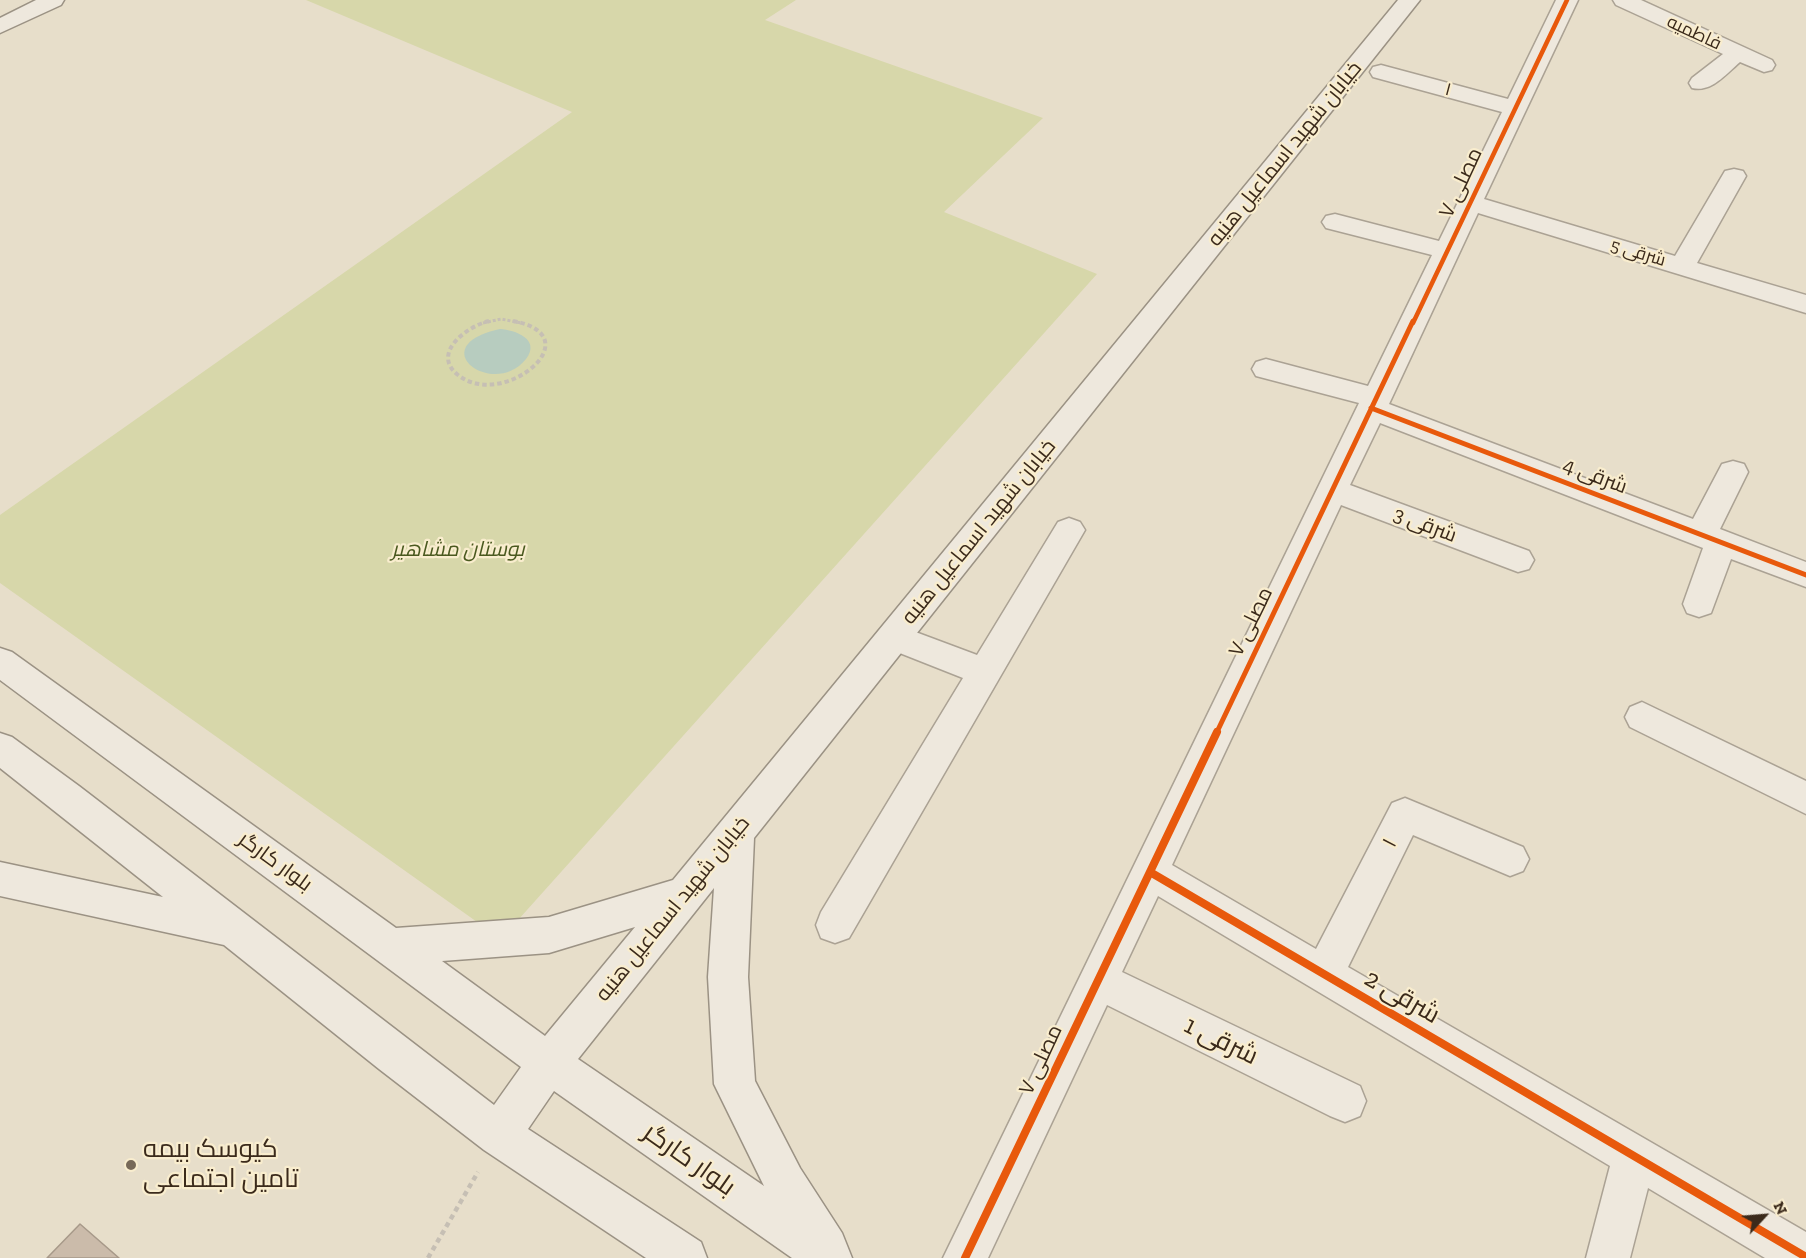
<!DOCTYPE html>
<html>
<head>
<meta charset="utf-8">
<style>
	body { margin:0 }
	#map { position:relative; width:1806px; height:1258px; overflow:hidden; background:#e7deca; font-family:"Zilla Slab",serif }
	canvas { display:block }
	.north { position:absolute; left:1734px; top:1186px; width:60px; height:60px; -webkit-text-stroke:4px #f9edce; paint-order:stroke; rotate:64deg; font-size:16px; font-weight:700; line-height:24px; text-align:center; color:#3b2a1b }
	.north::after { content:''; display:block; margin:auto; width:21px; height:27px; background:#3b2a1b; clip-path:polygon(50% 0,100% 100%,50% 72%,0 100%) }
</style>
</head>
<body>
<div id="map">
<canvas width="1806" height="1258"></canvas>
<div class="north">N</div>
</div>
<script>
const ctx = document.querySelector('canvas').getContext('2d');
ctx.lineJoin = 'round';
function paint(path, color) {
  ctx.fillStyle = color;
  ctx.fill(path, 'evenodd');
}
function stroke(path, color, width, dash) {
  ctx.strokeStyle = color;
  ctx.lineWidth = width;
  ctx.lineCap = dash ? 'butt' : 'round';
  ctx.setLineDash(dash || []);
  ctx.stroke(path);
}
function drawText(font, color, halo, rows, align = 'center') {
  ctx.font = font + ' "Zilla Slab",Cairo,serif';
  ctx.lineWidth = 4.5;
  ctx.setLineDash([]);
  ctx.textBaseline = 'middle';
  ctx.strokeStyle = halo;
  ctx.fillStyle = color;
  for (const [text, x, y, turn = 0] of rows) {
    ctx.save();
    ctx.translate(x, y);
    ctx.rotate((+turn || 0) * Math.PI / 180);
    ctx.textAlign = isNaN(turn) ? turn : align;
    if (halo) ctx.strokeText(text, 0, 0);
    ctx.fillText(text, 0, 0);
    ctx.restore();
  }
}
paint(new Path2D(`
	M306 0H796L765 20 1043 118 944 212 1097 274 501 939 0 583V515L572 112Z`), '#d7d7aa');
paint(new Path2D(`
	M500 329C515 330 541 339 526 359 493 400 421 346 500 329Z`), '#b7ccbf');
const building = new Path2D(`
	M80 1224 119 1258H47Z`);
paint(building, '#cbbbaa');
stroke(building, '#a79989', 1.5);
const street = new Path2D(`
	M1556 0H1578L1484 199 1675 256 1725 171 1734 169 1743 171 1746 176 1697 263 1806 295V313L1478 213 1389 404 1693 519 1722 464 1733 461 1744 464 1748 472 1720 529 1806 562V587L1731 559 1711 613 1699 617 1687 613 1683 604 1703 548 1380 423 1350 485 1529 551 1534 560 1529 569 1518 572 1341 505 1172 865 1316 949 1392 803 1405 798 1523 847 1529 859 1523 871 1510 876 1413 835 1348 967 1806 1232V1258H1765L1648 1188 1630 1258H1586L1610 1166 1158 896 1122 972 1360 1086 1366 1101 1360 1116 1345 1122 1330 1116 1107 1005 988 1258H943L1359 403 1256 376 1252 369 1256 362 1266 359 1368 386 1432 255 1326 228 1322 222 1326 216 1335 214 1439 241 1502 112 1373 77 1370 72 1373 67 1381 65 1508 99Z
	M1613 0H1641L1772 60 1775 65 1772 70 1764 72 1740 62C1726 74 1711 93 1692 88L1689 83 1692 78 1723 54 1616 5Z
	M1069 518 1080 522 1085 530 849 938 835 943 821 938 816 925 821 912 963 678 882 646 877 637 882 628 894 624 977 655 1058 522Z
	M1642 702 1806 781V814L1630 727 1625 717 1630 707Z`);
const secondary = new Path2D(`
	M36 0H64L61 5 0 33V18Z
	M1398 0H1420L754 838 748 977 755 1081 800 1168 842 1233 852 1258H792L554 1091 528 1129 701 1242 707 1258H646L484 1150 379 1069 224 945 0 896V862L163 897 0 768V733L12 737 79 786 494 1105 521 1067 0 680V648L12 652 396 928 549 917 673 880ZM714 888 708 977 714 1084 764 1186 578 1059ZM635 927 545 1036 442 961 549 953Z`);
stroke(street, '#aba294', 3);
stroke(secondary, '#9b9284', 3);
stroke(new Path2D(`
	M483 323 501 319 521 323`), '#c6bfb4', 3, [3, 2]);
stroke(new Path2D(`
	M489 321C468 326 430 353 458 375 503 411 594 336 513 321`), '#c6bfb4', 4, [4.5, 3]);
stroke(new Path2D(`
	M428 1258 478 1172`), '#c6bfb4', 4.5, [5, 4]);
paint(street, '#eee8dd');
paint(secondary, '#eee8dd');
stroke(new Path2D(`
	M1413 323 1567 0`), '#e8590c', 4.5);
stroke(new Path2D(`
	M1371 408 1806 575
	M1216 734 1413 321`), '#e8590c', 5);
stroke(new Path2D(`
	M1150 872 1806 1257
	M965 1258 1217 732`), '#e8590c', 8);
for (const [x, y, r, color] of [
	[131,1165,6,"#776958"]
]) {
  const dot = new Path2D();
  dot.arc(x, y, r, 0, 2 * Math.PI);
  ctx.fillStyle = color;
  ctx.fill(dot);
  stroke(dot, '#f9edce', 2);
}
drawText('18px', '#3b2a1b', '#f9edce', [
	["فاطمیه",1694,33,25],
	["۱",1448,90,15],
	["شرقی 5",1638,253,17]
]);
drawText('21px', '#3b2a1b', '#f9edce', [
	["خیابان شهید اسماعیل هنیه",1285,154,-51],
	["مصلی ۷",1461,183,-65],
	["شرقی 4",1595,476,21],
	["شرقی 3",1425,525,21],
	["خیابان شهید اسماعیل هنیه",979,532,-51],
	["مصلی ۷",1251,622,-64],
	["۱",1390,843,-63],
	["بلوار کارگر",275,862,36],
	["خیابان شهید اسماعیل هنیه",673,909,-51],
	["مصلی ۷",1041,1060,-65]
]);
drawText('italic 21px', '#4a591f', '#f9edce', [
	["بوستان مشاهیر",458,550]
]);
drawText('26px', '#3b2a1b', '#f9edce', [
	["شرقی 2",1402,997,30],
	["شرقی 1",1221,1041,26],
	["بلوار کارگر",689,1160,35]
]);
drawText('26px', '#3b2a1b', '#f9edce', [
	["کیوسک بیمه",143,1150],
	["تامین اجتماعی",143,1180]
], 'left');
</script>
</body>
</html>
